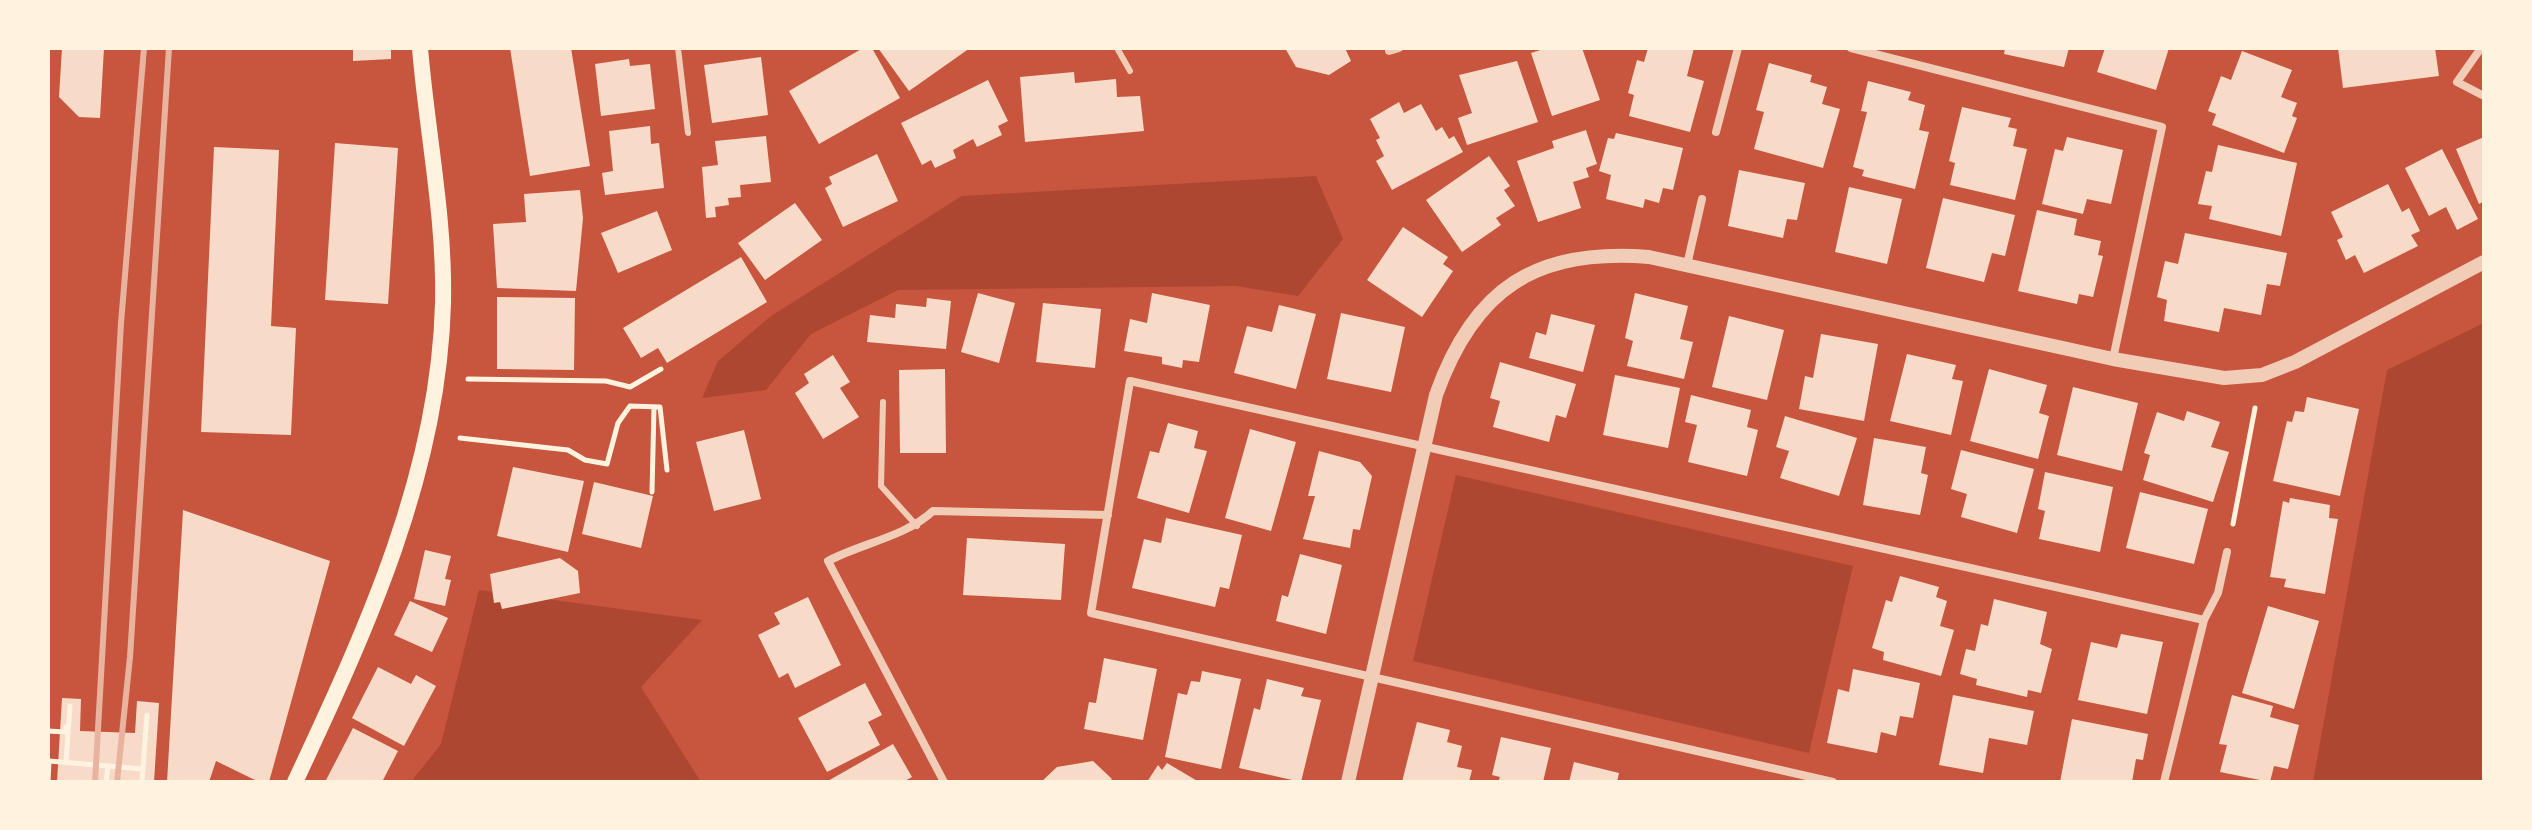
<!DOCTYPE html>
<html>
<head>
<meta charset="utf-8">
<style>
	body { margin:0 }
	#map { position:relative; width:2532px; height:830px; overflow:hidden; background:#c8553d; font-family:"Sofia Sans Condensed",sans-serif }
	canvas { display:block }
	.frame { position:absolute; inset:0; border:50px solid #fff3e0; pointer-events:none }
</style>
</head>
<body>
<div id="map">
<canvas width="2532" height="830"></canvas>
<div class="frame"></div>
</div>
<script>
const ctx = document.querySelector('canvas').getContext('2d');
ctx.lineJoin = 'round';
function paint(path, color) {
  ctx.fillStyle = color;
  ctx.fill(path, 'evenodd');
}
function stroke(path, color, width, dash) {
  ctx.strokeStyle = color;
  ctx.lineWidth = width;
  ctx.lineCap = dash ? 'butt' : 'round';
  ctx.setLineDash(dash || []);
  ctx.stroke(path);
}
paint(new Path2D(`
	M1316 176 1343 239 1298 296 1236 286 898 290 811 334 766 390 702 398 718 361 771 316 962 196Z
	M2484 323V782H2313L2387 370Z
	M1456 475 1853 566 1809 753 1413 661Z
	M479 590 702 620 641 687 701 782H411L441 744Z`), '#ae4732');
paint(new Path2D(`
	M62 48H104L100 118 79 117 59 97Z
	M353 48H391V59L353 61Z
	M510 48H571L590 166 530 176Z
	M863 48H872L900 98 819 144 789 91Z
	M878 48H970L909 91Z
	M1285 48H1345L1351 61 1329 75 1296 67Z
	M1547 48H1582L1600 100 1552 116 1531 53Z
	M1648 48H1694L1687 76 1704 81 1690 132 1629 116 1634 95 1628 93 1637 60 1644 62Z
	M2005 48H2069L2064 67 2004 54Z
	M2105 48H2169L2156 90 2097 72Z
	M2338 48H2435L2439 76 2343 88Z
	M2242 51 2292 70 2281 97 2297 103 2292 116 2297 118 2284 153 2212 125 2216 114 2208 111 2221 76 2231 80Z
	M761 57 768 115 712 123 704 65Z
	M629 59 630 66 650 64 655 109 601 116 595 64Z
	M1517 61 1538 122 1467 145 1458 118 1472 113 1459 75Z
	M1769 63 1812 75 1810 82 1827 87 1822 104 1840 109 1823 168 1754 149 1764 112 1756 110Z
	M1074 72 1075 83 1116 79 1117 97 1140 96 1144 131 1025 142 1020 77Z
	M988 80 1008 121 998 126 1002 135 977 147 973 139 953 150 956 158 935 168 931 160 922 165 901 123Z
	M1868 81 1911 92 1908 100 1925 105 1919 130 1929 132 1915 189 1862 176 1864 170 1853 167 1867 112 1861 111Z
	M1399 102 1404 113 1421 104 1436 131 1442 127 1449 139 1454 136 1463 152 1392 190 1376 161 1384 156 1376 140 1380 138 1370 119Z
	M1962 107 2011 118 2008 127 2017 129 2013 146 2027 149 2015 200 1950 185 1955 163 1949 161Z
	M650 126 651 144 659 143 664 188 605 195 602 173 613 171 609 131Z
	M1586 130 1597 164 1586 168 1589 177 1573 182 1581 208 1538 222 1517 161 1554 148 1552 141Z
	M1616 133 1683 148 1673 190 1663 188 1659 203 1645 199 1643 208 1606 199 1611 175 1599 171 1608 138 1614 139Z
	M766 136 771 182 740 185 741 197 728 198 729 205 715 207 716 217 706 218 702 167 718 165 715 141Z
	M2067 137 2123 150 2111 204 2087 199 2083 214 2042 204 2055 149 2063 151Z
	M2484 137V201L2479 204 2456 149Z
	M335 143 398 148 388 304 325 300Z
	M2218 145 2297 163 2281 236 2209 219 2212 206 2198 204 2206 171 2212 172Z
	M214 147 279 150 271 326 296 328 291 435 201 432Z
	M2442 149 2478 219 2457 230 2446 207 2429 216 2405 168Z
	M877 154 898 201 843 227 825 188 832 184 829 177Z
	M1489 156 1510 186 1504 190 1515 206 1496 218 1501 225 1462 252 1426 200Z
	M1739 170 1805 183 1797 220 1787 219 1783 238 1728 226Z
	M2388 184 2402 212 2409 208 2420 231 2411 235 2418 246 2364 273 2355 255 2346 260 2337 240 2343 237 2331 212Z
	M1849 187 1902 199 1887 264 1835 252Z
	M580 190 583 218 576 291 497 288 493 224 526 222 524 194Z
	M1943 198 2015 215 2005 256 1992 253 1984 282 1926 268Z
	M795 203 822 240 765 280 738 243Z
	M2037 210 2077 219 2074 235 2101 241 2098 255 2103 256 2093 297 2079 294 2077 304 2018 291Z
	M657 211 672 250 618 273 601 233Z
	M1403 227 1448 257 1443 264 1453 271 1422 317 1367 280Z
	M2185 233 2287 253 2280 286 2267 284 2261 315 2224 308 2219 332 2164 321 2167 300 2157 297 2165 261 2178 264Z
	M741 257 767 302 667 363 658 348 641 358 623 328Z
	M978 293 1015 303 999 363 961 352Z
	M1152 293 1210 305 1199 362 1183 360 1182 368 1162 364V357L1124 351 1130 319 1147 323Z
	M1635 293 1688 306 1680 339 1693 342 1684 379 1627 366 1633 341 1625 338Z
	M497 297 575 298 574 370 497 369Z
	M927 298 951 301 946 349 867 342 870 315 895 318 896 304 926 307Z
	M1043 303 1101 309 1095 368 1036 362Z
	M1279 305 1316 314 1296 389 1234 373 1247 326 1272 332Z
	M1341 313 1405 327 1391 392 1327 379Z
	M1551 314 1595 325 1583 372 1529 358 1536 332 1546 335Z
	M1729 316 1784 330 1767 400 1712 387Z
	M1821 334 1878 344 1864 421 1799 409 1805 376 1813 378Z
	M1907 354 1956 365 1952 379 1963 381 1951 435 1890 421Z
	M833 355 850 382 840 388 859 417 823 439 795 393 809 383 804 374Z
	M1500 362 1576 384 1566 418 1556 415 1549 442 1493 427 1500 401 1490 398Z
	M945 369 946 453H900L899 370Z
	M1989 369 2047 385 2039 413 2049 416 2038 459 1970 441Z
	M1615 375 1680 388 1668 448 1603 435Z
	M2073 387 2138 403 2122 471 2057 455Z
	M1691 395 1751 410 1747 427 1758 430 1747 476 1688 462 1697 425 1685 422Z
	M2307 397 2359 409 2340 496 2273 481 2287 421 2292 422 2295 411 2304 412Z
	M2187 411 2220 422 2211 447 2229 452 2213 502 2143 480 2150 455 2144 453 2157 412 2184 421Z
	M1785 416 1857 438 1839 496 1780 478 1789 451 1776 447Z
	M1168 423 1198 431 1194 448 1207 451 1189 513 1137 498 1150 451 1159 453Z
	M1250 429 1296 442 1271 531 1225 518Z
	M744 430 761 499 714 511 696 442Z
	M1874 438 1926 447 1921 473 1928 475 1920 515 1863 505Z
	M1961 450 2034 469 2017 533 1961 517 1967 494 1951 489Z
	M1319 451 1360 462 1372 476 1360 530 1353 529 1350 548 1303 539 1315 496H1308Z
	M513 467 584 481 568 552 497 536Z
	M2045 472 2113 487 2100 552 2039 539 2045 511 2038 509Z
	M594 482 653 496 641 548 582 534Z
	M2140 492 2208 509 2194 564 2126 548Z
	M2290 498 2330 505 2329 518 2338 519 2325 594 2284 587 2286 579 2270 577 2283 501 2289 503Z
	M183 510 330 561 269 782H259L216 761 209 782H167Z
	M1166 518 1242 535 1229 589 1220 587 1215 607 1132 588 1144 539 1161 543Z
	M967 538 1065 544 1061 600 963 595Z
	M425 550 451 556 445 579 451 580 445 606 414 599Z
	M1300 554 1342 565 1326 634 1276 621 1282 595 1288 597Z
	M560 558 578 571 580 593 502 609 500 602 494 603 490 574Z
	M1900 576 1939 587 1936 597 1947 601 1940 626 1954 630 1941 676 1883 660 1884 652 1872 648 1886 600 1892 602Z
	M808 597 841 665 795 688 788 673 779 678 758 635 780 624 774 613Z
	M1994 599 2047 612 2040 644 2052 649 2041 693 2028 690 2027 697 1976 685 1977 679 1960 674 1966 649 1975 651 1981 624 1988 626Z
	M410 601 448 618 432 652 394 635Z
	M2268 606 2319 621 2294 709 2242 693Z
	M2121 634 2163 642 2147 714 2078 700 2091 642 2117 648Z
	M1104 658 1157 669 1143 740 1084 729 1089 702 1096 703Z
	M378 667 411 684 416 675 436 686 404 746 352 718Z
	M1853 669 1920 683 1913 718 1900 716 1896 736 1881 732 1877 753 1827 743 1838 689 1849 692Z
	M1202 671 1241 679 1221 769 1165 757 1178 693 1187 695 1191 681 1200 682Z
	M1267 679 1304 688 1301 696 1321 700 1301 782 1239 768 1254 708 1260 710Z
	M865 683 882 715 868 722 880 745 827 772 798 718Z
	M1953 695 2034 711 2027 745 1989 738 1983 773 1939 765Z
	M2232 695 2273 706 2270 717 2299 725 2288 769 2274 766 2270 782 2220 772 2227 745 2219 744Z
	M62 698 81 699 80 731 135 733 137 701 159 703 154 782H57Z
	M2072 719 2148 734 2143 760 2136 759 2132 782H2060Z
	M1417 722 1450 730 1447 742 1462 746 1457 767 1472 770 1469 782H1402Z
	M353 728 398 751 382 782H325Z
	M1501 737 1551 748 1543 782H1498L1500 777 1492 775Z
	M893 744 912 777 903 782H826Z
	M1093 761 1112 779 1109 782H1041L1057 767Z
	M1574 762 1619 773 1617 782H1569Z
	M1167 763 1199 782H1147L1158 765 1162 770Z`), '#f7dbc8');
stroke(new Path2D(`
	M468 379 606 381 630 387 661 369
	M460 438 568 450 585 460 607 464 618 423 630 406 660 407 667 470
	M652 492 654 407
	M2233 524 2255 408
	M48 731 65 732 66 727
	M66 762 70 706
	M48 782 49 761 143 769
	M106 782 108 766
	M142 782 147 715`), '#fff3e0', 5);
stroke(new Path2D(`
	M678 48 688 133
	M1117 48 1130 71
	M883 402 881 486 917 526`), '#f1ccb7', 6);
stroke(new Path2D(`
	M1851 48 2162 127 2113 359
	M2481 48 2457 82 2484 96
	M1389 51 1399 48
	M1716 132 1738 48
	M1687 265 1702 199
	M944 782 828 561C862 543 905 537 933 511L1108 515
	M1833 782 1091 613 1130 381 2204 620
	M2164 782 2204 620 2218 593 2227 552`), '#f1ccb7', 8);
stroke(new Path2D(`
	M1348 782 1436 395C1474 288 1536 248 1649 257L2113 359 2224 378 2262 375 2295 362 2484 262`), '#f1ccb7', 14);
stroke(new Path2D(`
	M295 782C366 630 439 473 443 303 445 217 427 133 420 48`), '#fff3e0', 16);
stroke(new Path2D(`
	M95 782 121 323 144 48
	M117 782 130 657 169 48`), '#e9b49f', 6);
</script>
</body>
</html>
